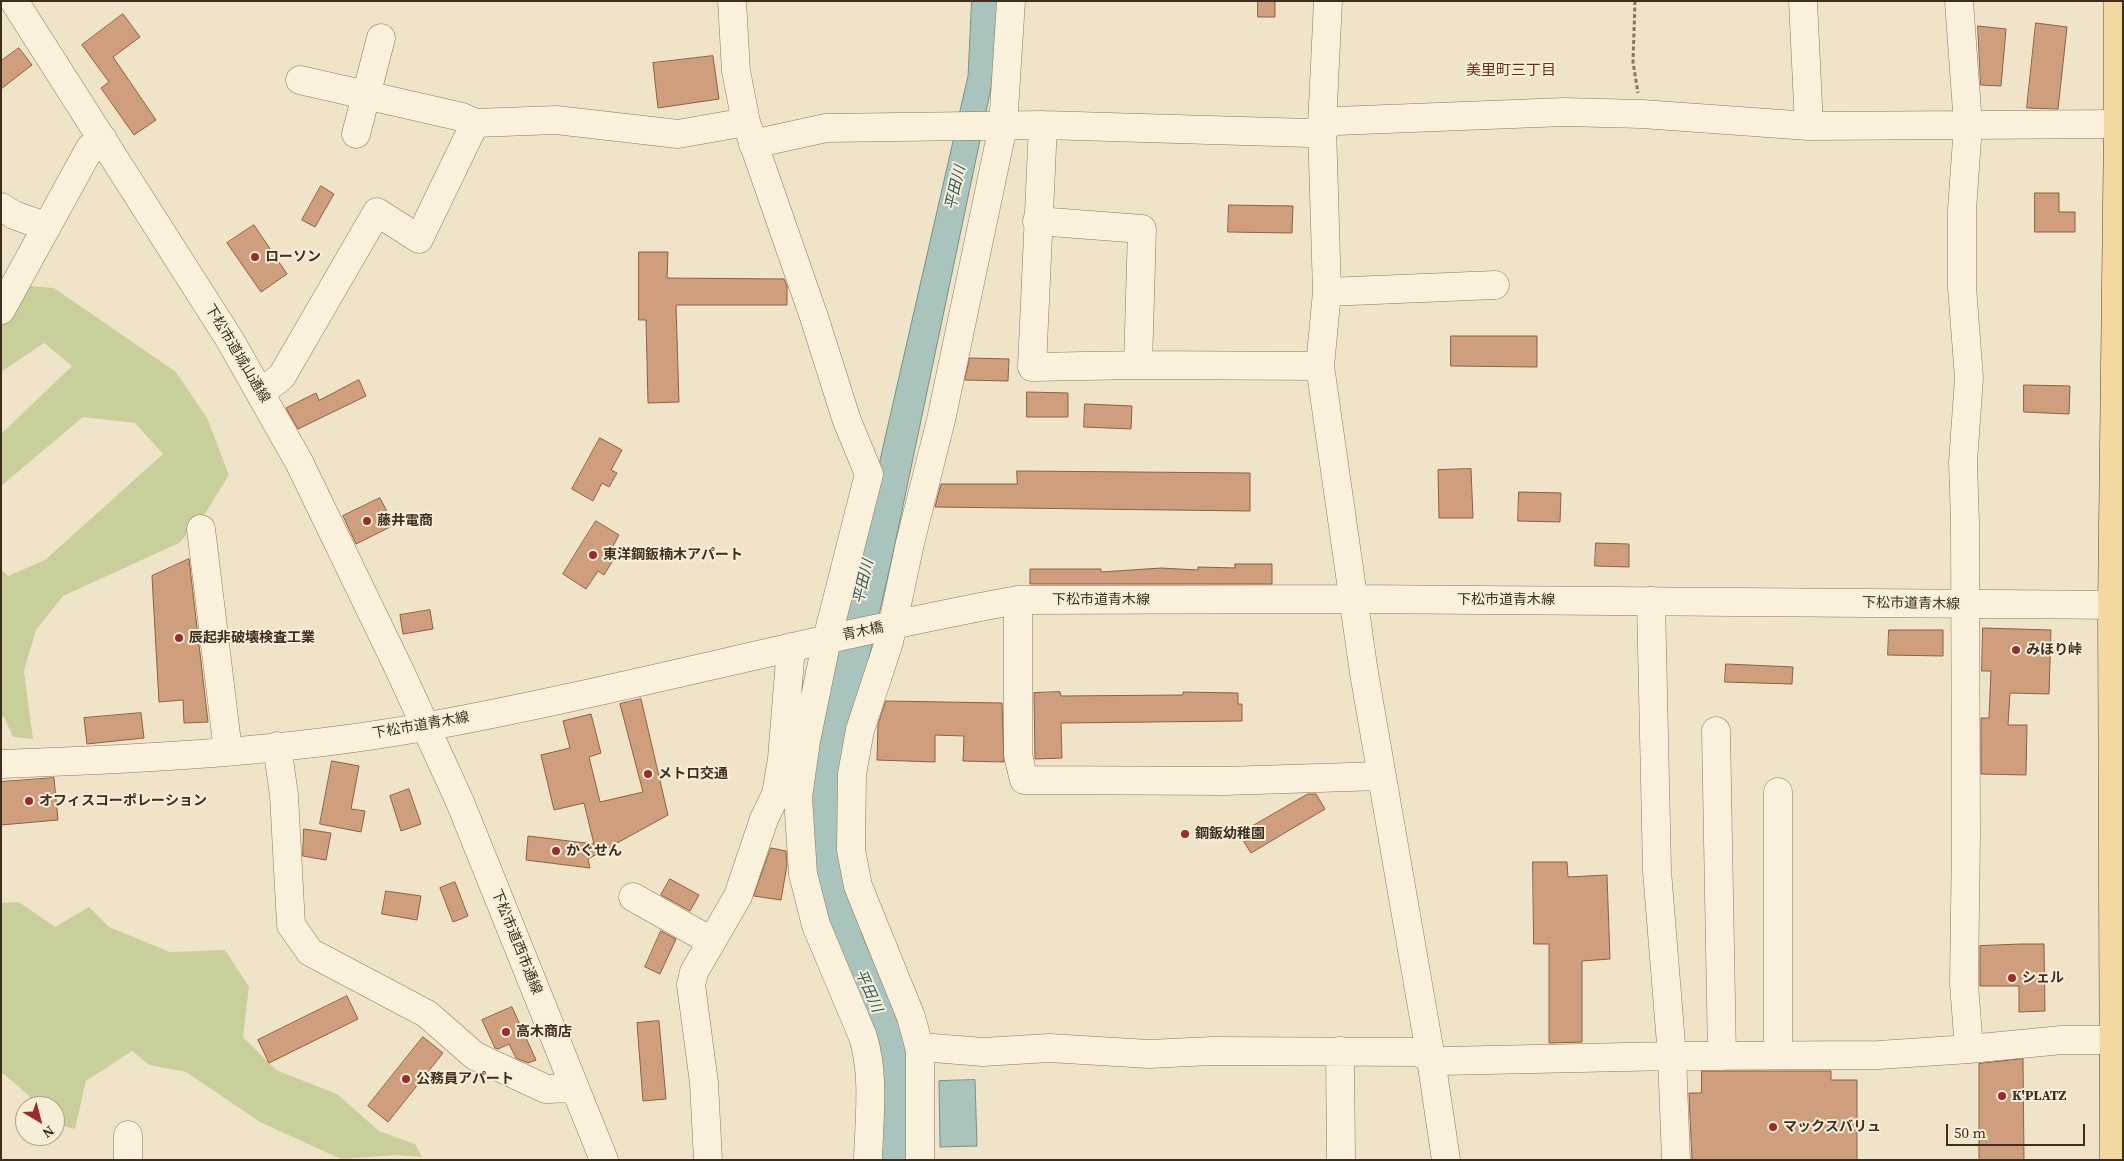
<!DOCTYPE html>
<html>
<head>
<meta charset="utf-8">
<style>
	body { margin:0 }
	#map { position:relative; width:2124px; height:1161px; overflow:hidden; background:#f0e4c8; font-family:"Source Serif 4",serif }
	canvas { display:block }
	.frame { position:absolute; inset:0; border:2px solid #3d2e20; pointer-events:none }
	.north { position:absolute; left:15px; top:1096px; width:50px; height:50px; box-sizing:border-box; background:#f7eed8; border:1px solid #ada18e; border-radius:50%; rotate:143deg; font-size:14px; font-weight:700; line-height:20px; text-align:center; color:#3d2e20 }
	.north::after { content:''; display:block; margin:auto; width:18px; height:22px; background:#9e2a2b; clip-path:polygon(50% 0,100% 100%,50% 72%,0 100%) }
	.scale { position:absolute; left:1946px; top:1124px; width:139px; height:22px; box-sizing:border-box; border:2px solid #3d2e20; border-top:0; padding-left:6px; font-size:15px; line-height:18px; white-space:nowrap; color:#3d2e20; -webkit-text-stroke:4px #f7eed8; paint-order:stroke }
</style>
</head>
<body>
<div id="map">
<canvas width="2124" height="1161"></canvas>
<div class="frame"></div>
<div class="north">N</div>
<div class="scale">50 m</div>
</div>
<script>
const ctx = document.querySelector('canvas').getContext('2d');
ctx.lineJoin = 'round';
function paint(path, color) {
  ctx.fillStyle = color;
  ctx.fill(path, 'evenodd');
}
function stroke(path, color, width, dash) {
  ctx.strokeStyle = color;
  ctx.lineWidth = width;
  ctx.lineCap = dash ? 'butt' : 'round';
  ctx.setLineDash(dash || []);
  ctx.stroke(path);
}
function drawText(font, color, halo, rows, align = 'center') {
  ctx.font = font + ' "Source Serif 4","Noto Sans JP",serif';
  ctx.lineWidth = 4;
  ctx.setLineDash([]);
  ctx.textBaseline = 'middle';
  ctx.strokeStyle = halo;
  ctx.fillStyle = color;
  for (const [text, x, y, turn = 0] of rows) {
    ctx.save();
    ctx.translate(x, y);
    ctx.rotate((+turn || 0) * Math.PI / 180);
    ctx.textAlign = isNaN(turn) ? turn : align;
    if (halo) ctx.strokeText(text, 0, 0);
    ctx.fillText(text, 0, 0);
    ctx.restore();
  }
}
paint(new Path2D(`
	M29 286 54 288 176 372 207 418 229 475 204 515 179 543 63 596 36 630 24 671 33 739 13 737 4 717 1 718V570L8 576 45 560 163 454 135 423 83 417 1 486V434L72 366 44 343 1 372V325Z
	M19 902 55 927 89 907 109 927 170 952 225 950 249 987 243 1037 276 1070 337 1094 379 1131 415 1144 422 1157 396 1155 341 1159 260 1122 186 1072 149 1065 132 1051 86 1081 75 1129 55 1124V1106H34L28 1095 4 1074 1 1075V903Z`), '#c9cf9b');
const water = new Path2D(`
	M972 1H1000L996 64 892 558 862 689 847 874 863 937 901 1020 911 1058 910 1160H880L843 971 812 876 806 795 883 447 968 76Z
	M975 1080 977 1146 940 1147 939 1081Z`);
paint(water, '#a9c4bc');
stroke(water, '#6f938a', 1);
const building = new Path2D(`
	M1258 1H1275V17H1258Z
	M123 14 140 37 113 57 156 120 134 135 101 88 109 82 82 45Z
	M2036 23 2067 27 2058 109 2027 108Z
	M1978 26 2006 29 2001 86 1981 85Z
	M19 48 32 65 1 89V61Z
	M713 56 719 99 658 108 653 63Z
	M321 186 334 194 315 227 302 220Z
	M2035 193H2059V212H2075V232H2035Z
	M1229 205 1293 206 1292 233 1228 232Z
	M254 225 287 274 261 292 227 243Z
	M639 252H668L667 278 784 279 787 286V305H676L679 402 648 403 646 320H639Z
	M1451 336H1537V367L1451 366Z
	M970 358 1009 359 1008 381 965 380Z
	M359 380 366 396 298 429 286 408 316 393 319 400Z
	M2024 385 2070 386 2069 414 2024 412Z
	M1027 392 1068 393V417H1027Z
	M1085 404 1132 406 1131 429 1084 427Z
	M600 438 622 450 611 470 617 473 609 487 602 483 593 501 572 489Z
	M1471 469 1473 518H1439L1438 470Z
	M1017 471 1250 473V511L935 507 941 484H1017Z
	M1519 492 1561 493 1560 522 1518 521Z
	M380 498 394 525 356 544 343 516Z
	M596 521 619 535 609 553 615 557 604 575 598 571 586 589 563 574Z
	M1596 543 1629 544V567L1595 566Z
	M189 559 208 722 184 723 183 700 159 702 152 576Z
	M1235 564H1272V584H1030V569H1101V572L1161 568 1198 570V567L1235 568Z
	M430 610 433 629 403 634 400 615Z
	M1983 628 2051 630 2049 694 2010 693 2008 725H2027L2026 775 1981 774V718H1989L1991 671H1982Z
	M1889 630H1943V656L1888 655Z
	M1726 664 1793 667 1792 684 1725 682Z
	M1060 692 1061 696 1183 695V692L1238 693V704H1242V721L1061 723 1062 758 1035 759 1034 693Z
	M641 699 668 815 588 859 590 868 526 860 528 836 594 844 584 803 554 810 541 755 570 748 563 721 591 714 601 753 589 757 600 802 643 792 620 704Z
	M886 701 1002 703 1004 762 963 761 964 736 935 735V762L877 760 878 725Z
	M141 713 144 738 87 744 84 718Z
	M332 761 359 766 351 809 365 811 361 832 320 824Z
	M54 778 58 820 1 825V782Z
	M409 789 421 824 401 831 390 796Z
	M1308 794H1316L1325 809 1251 853 1239 834Z
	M304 829 331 833 326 860 303 856Z
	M771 848 786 851 787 865 781 900 754 896Z
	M1533 862H1567L1568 877 1607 875 1610 959 1582 961V1042L1549 1043V944H1534Z
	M670 879 699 895 690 911 661 895Z
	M455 882 468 916 453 922 440 888Z
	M386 891 421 896 417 920 382 914Z
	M661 931 676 939 660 974 645 967Z
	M2021 944H2044L2045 1011 2019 1012V986H1980V946Z
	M347 996 358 1019 269 1063 258 1040Z
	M512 1007 536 1060 528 1063 516 1058 509 1044 498 1049 495 1048 482 1020Z
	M659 1021 666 1099 643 1101 637 1023Z
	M423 1037 443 1053 388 1122 368 1106Z
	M2023 1059 2024 1160H1979V1064Z
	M1702 1071H1831V1080H1857V1160H1692L1689 1093H1701Z`);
paint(building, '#cf9f7d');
stroke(building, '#8d5f41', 1);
const minor = new Path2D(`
	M14 1 230 340 299 462 400 671 460 802 604 1160
	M732 1 736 71 746 122 814 317 847 421 869 474 827 639 806 741 798 797 803 874 816 925 863 1037C875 1076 869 1119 868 1160
	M1328 1 1322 126 1327 292 1320 366 1364 673 1431 1059 1446 1160
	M1803 1 1809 126
	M1959 1 1968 125 1962 210V287L1969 378 1963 462 1965 523 1966 836 1964 984 1969 1049
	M300 80 462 117 475 123 556 120 678 134 746 122
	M1043 125 1032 367 1138 365 1320 366
	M356 134 381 38
	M753 144 826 128 1043 125 1309 133 1336 121 1564 112 1642 114 1809 126 2123 124
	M1 207 14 215 47 227
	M1037 221 1142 229 1138 365
	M1327 292 1495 285
	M1 310 90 148 103 139
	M261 393 282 376 377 212 419 239 475 123
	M201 529 228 751
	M1018 600V755L1024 780 1225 781 1381 776
	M1651 601 1657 871 1672 1056 1676 1160
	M1716 731 1722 1056
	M277 746 284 795 291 925 310 952 427 1014 475 1056 546 1089 574 1088
	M1 764C142 759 285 752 424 727 572 700 718 663 865 631 916 620 967 609 1018 600L1353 599 2123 605
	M1778 792V1055
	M633 897 711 941
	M920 1050 933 1048 983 1052 1049 1048 1149 1054 1212 1051 1418 1052 1431 1059 1442 1061 1672 1056 1879 1055 1969 1049 2062 1040H2123
	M1340 1051 1341 1160
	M128 1160V1135
	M708 1160 704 1083 691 985 694 972 738 896 764 819 776 794 782 759 791 647
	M920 1160V1050L911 1017 858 886 851 850 852 774 860 730 889 642 910 543 941 420 1003 126 1011 1`);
const major = new Path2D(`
	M2114 1160 2112 605 2118 125V1`);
stroke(minor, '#8d765c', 29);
stroke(major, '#5b4430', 29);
stroke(new Path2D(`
	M1635 1 1633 62 1638 93`), '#8d765c', 3, [4, 2.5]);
stroke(minor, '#faf1dc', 28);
stroke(major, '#f3d9a0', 28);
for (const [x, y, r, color] of [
	[255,257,5,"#9e2a2b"],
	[367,521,5,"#9e2a2b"],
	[593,555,5,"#9e2a2b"],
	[179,638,5,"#9e2a2b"],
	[2016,650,5,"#9e2a2b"],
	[648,774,5,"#9e2a2b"],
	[29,801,5,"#9e2a2b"],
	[1185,834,5,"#9e2a2b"],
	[556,851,5,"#9e2a2b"],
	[2012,978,5,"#9e2a2b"],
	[506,1032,5,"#9e2a2b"],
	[406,1079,5,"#9e2a2b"],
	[2002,1096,5,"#9e2a2b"],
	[1773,1127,5,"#9e2a2b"]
]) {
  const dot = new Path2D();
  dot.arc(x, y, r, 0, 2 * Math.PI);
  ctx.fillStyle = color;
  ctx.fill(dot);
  stroke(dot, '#f7eed8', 2);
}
drawText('bold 14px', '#3d2e20', '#f7eed8', [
	["ローソン",265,257],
	["藤井電商",377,521],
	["東洋鋼鈑楠木アパート",603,555],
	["辰起非破壊検査工業",189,638],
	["みほり峠",2026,650],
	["メトロ交通",658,774],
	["オフィスコーポレーション",39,801],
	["鋼鈑幼稚園",1195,834],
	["かぐせん",566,851],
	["シェル",2022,978],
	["高木商店",516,1032],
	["公務員アパート",416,1079],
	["K'PLATZ",2012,1096],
	["マックスバリュ",1783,1127]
], 'left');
drawText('14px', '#3d2e20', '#f7eed8', [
	["下松市道城山通線",237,354,59],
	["下松市道青木線",1101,600],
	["下松市道青木線",1506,600],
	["下松市道青木線",1911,604,1],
	["青木橋",863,632,-12],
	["下松市道青木線",421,726,-10],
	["下松市道西市通線",516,942,68]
]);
drawText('15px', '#6b2e1e', '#f7eed8', [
	["美里町三丁目",1511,71]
]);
drawText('italic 15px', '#2f5d5a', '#f7eed8', [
	["平田川",956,188,-77],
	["平田川",864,582,-77],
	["平田川",868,991,66]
]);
</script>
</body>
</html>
